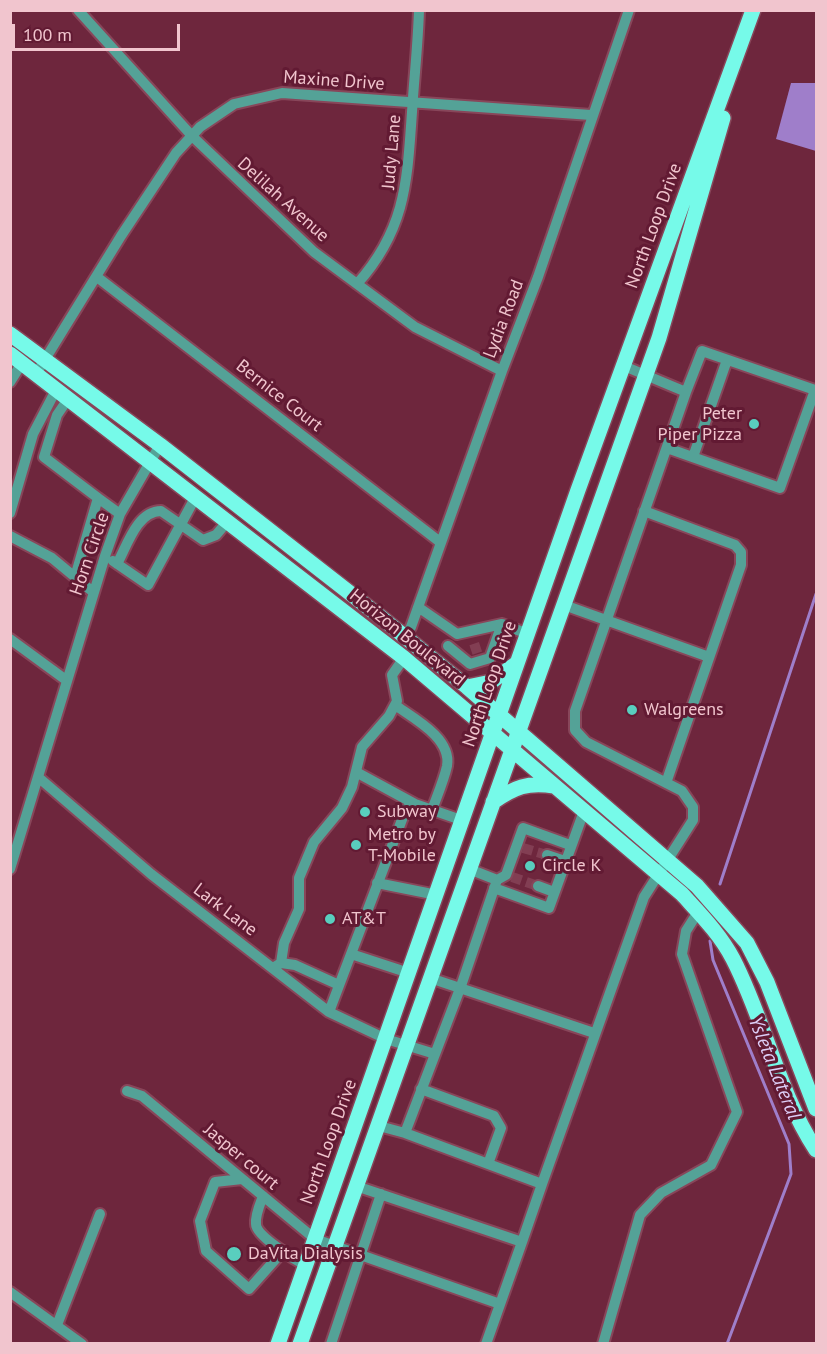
<!DOCTYPE html>
<html>
<head>
<meta charset="utf-8">
<style>
	body { margin:0 }
	#map { position:relative; width:827px; height:1354px; overflow:hidden; background:#6e263d; font-family:"PT Sans",sans-serif }
	canvas { display:block }
	.frame { position:absolute; inset:0; border:12px solid #f1c5ce; pointer-events:none }
	.scale { position:absolute; left:12px; top:24px; width:168px; height:27px; box-sizing:border-box; border:3px solid #f1c5ce; border-top:0; padding-left:8px; font-size:18px; line-height:21px; white-space:nowrap; color:#f1c5ce; -webkit-text-stroke:4px #621a33; paint-order:stroke }
</style>
</head>
<body>
<div id="map">
<canvas width="827" height="1354"></canvas>
<div class="frame"></div>
<div class="scale">100 m</div>
</div>
<script>
const ctx = document.querySelector('canvas').getContext('2d');
ctx.lineJoin = 'round';
function paint(path, color) {
  ctx.fillStyle = color;
  ctx.fill(path, 'evenodd');
}
function stroke(path, color, width, dash) {
  ctx.strokeStyle = color;
  ctx.lineWidth = width;
  ctx.lineCap = dash ? 'butt' : 'round';
  ctx.setLineDash(dash || []);
  ctx.stroke(path);
}
function drawText(font, color, halo, rows, align = 'center') {
  ctx.font = font + ' "PT Sans",sans-serif';
  ctx.lineWidth = 6;
  ctx.setLineDash([]);
  ctx.textBaseline = 'middle';
  ctx.strokeStyle = halo;
  ctx.fillStyle = color;
  for (const [text, x, y, turn = 0] of rows) {
    ctx.save();
    ctx.translate(x, y);
    ctx.rotate((+turn || 0) * Math.PI / 180);
    ctx.textAlign = isNaN(turn) ? turn : align;
    if (halo) ctx.strokeText(text, 0, 0);
    ctx.fillText(text, 0, 0);
    ctx.restore();
  }
}
paint(new Path2D(`
	M791 83H816V151L776 139Z`), '#9f7eca');
stroke(new Path2D(`
	M720 884 816 594
	M710 941 713 960 789 1144 791 1174 727 1344`), '#9f7eca', 3);
stroke(new Path2D(`
	M471 650 483 646
	M523 848 547 855
	M512 877 538 886`), '#823e53', 10, [10, 5]);
const minor = new Path2D(`
	M78 10 192 136 314 252 415 327 502 371
	M97 277 440 542
	M357 284C406 229 407 182 412 112 414 79 418 44 419 10
	M36 374 121 236 176 153 200 127 234 104 282 93 591 115
	M10 382 22 363
	M68 399 57 415 44 457 98 498 75 577
	M667 448 780 488 815 390 702 351 686 392
	M693 457 727 360
	M98 498 120 514
	M644 511 735 545 741 552V565L666 783
	M10 513 33 434 56 390
	M10 536 52 558 93 592
	M113 561 148 585 195 498
	M117 564C127 546 137 511 161 511L203 540 216 535 227 522
	M564 605 709 657
	M418 607 457 634 502 624 528 634
	M405 637 411 627 502 371 538 277 629 10
	M10 639 66 680
	M448 646 470 664 490 658 502 624
	M395 705C413 718 452 738 447 766 444 780 437 796 432 810
	M356 772 415 804
	M38 777 151 874 329 1012 386 1039 435 1054
	M547 855 565 861
	M10 869 105 556 120 514 160 445
	M497 880 506 875 523 828 570 845
	M377 883 437 895
	M538 886 554 892
	M494 888 549 908 584 811
	M351 954 409 973
	M281 963 284 943 299 909V878L314 842 342 808 352 787 362 747 389 716 397 701 392 675 404 658
	M276 966 281 963 295 965 339 985
	M430 978 594 1033
	M329 1012 406 809 415 804 464 821
	M421 1089 494 1116 501 1128 488 1164
	M127 1091 142 1096 315 1239 500 1304
	M379 1126 405 1133 461 986 497 880 469 869
	M405 1133 542 1184 522 1242
	M242 1179 215 1182 200 1221 206 1251 249 1289 283 1251
	M542 1184 644 897 693 820V807L682 791 586 742 575 730V711L686 392 624 366
	M356 1186 522 1242 486 1344
	M263 1196C260 1204 255 1215 256 1224 256 1236 295 1260 306 1265
	M10 1292 82 1344
	M57 1325 100 1214
	M331 1344 381 1194
	M603 1344 640 1215 661 1193 711 1165 737 1112 682 954 686 931 698 912`);
const major = new Path2D(`
	M10 334 160 445 378 615 467 687 697 886 747 943 767 982 816 1109
	M10 354 404 658 682 894C701 915 720 934 733 959 765 1021 778 1092 816 1150
	M467 687 491 682 517 663
	M493 802C515 787 527 782 554 786
	M278 1344 578 490 753 10
	M300 1344 659 338 723 118`);
stroke(minor, '#88465a', 14);
stroke(major, '#88465a', 18);
stroke(minor, '#54a297', 10);
stroke(major, '#76fae9', 15);
for (const [x, y, r, color] of [
	[754,424,6,"#59cebe"],
	[632,710,6,"#59cebe"],
	[365,812,6,"#59cebe"],
	[356,845,6,"#59cebe"],
	[530,866,6,"#59cebe"],
	[330,919,6,"#59cebe"],
	[234,1254,8,"#59cebe"]
]) {
  const dot = new Path2D();
  dot.arc(x, y, r, 0, 2 * Math.PI);
  ctx.fillStyle = color;
  ctx.fill(dot);
  stroke(dot, '#621a33', 2);
}
drawText('18px', '#f1c5ce', '#621a33', [
	["Maxine Drive",334,81,4],
	["Judy Lane",392,152,-85],
	["Delilah Avenue",283,200,42],
	["North Loop Drive",654,226,-70],
	["Lydia Road",504,319,-69],
	["Bernice Court",279,396,38],
	["Horn Circle",90,554,-71],
	["Horizon Boulevard",407,638,39],
	["North Loop Drive",490,684,-71],
	["Lark Lane",225,910,37],
	["North Loop Drive",329,1142,-70],
	["Jasper court",241,1157,40]
]);
drawText('18px', '#f1c5ce', '#621a33', [
	["Peter",742,414,"right"],
	["Piper Pizza",742,435,"right"],
	["Walgreens",644,710],
	["Subway",377,812],
	["Metro by",368,835],
	["T-Mobile",368,856],
	["Circle K",542,866],
	["AT&T",342,919],
	["DaVita Dialysis",248,1254]
], 'left');
drawText('italic 20px', '#ddcdf6', '#621a33', [
	["Ysleta Lateral",774,1068,68]
]);
</script>
</body>
</html>
